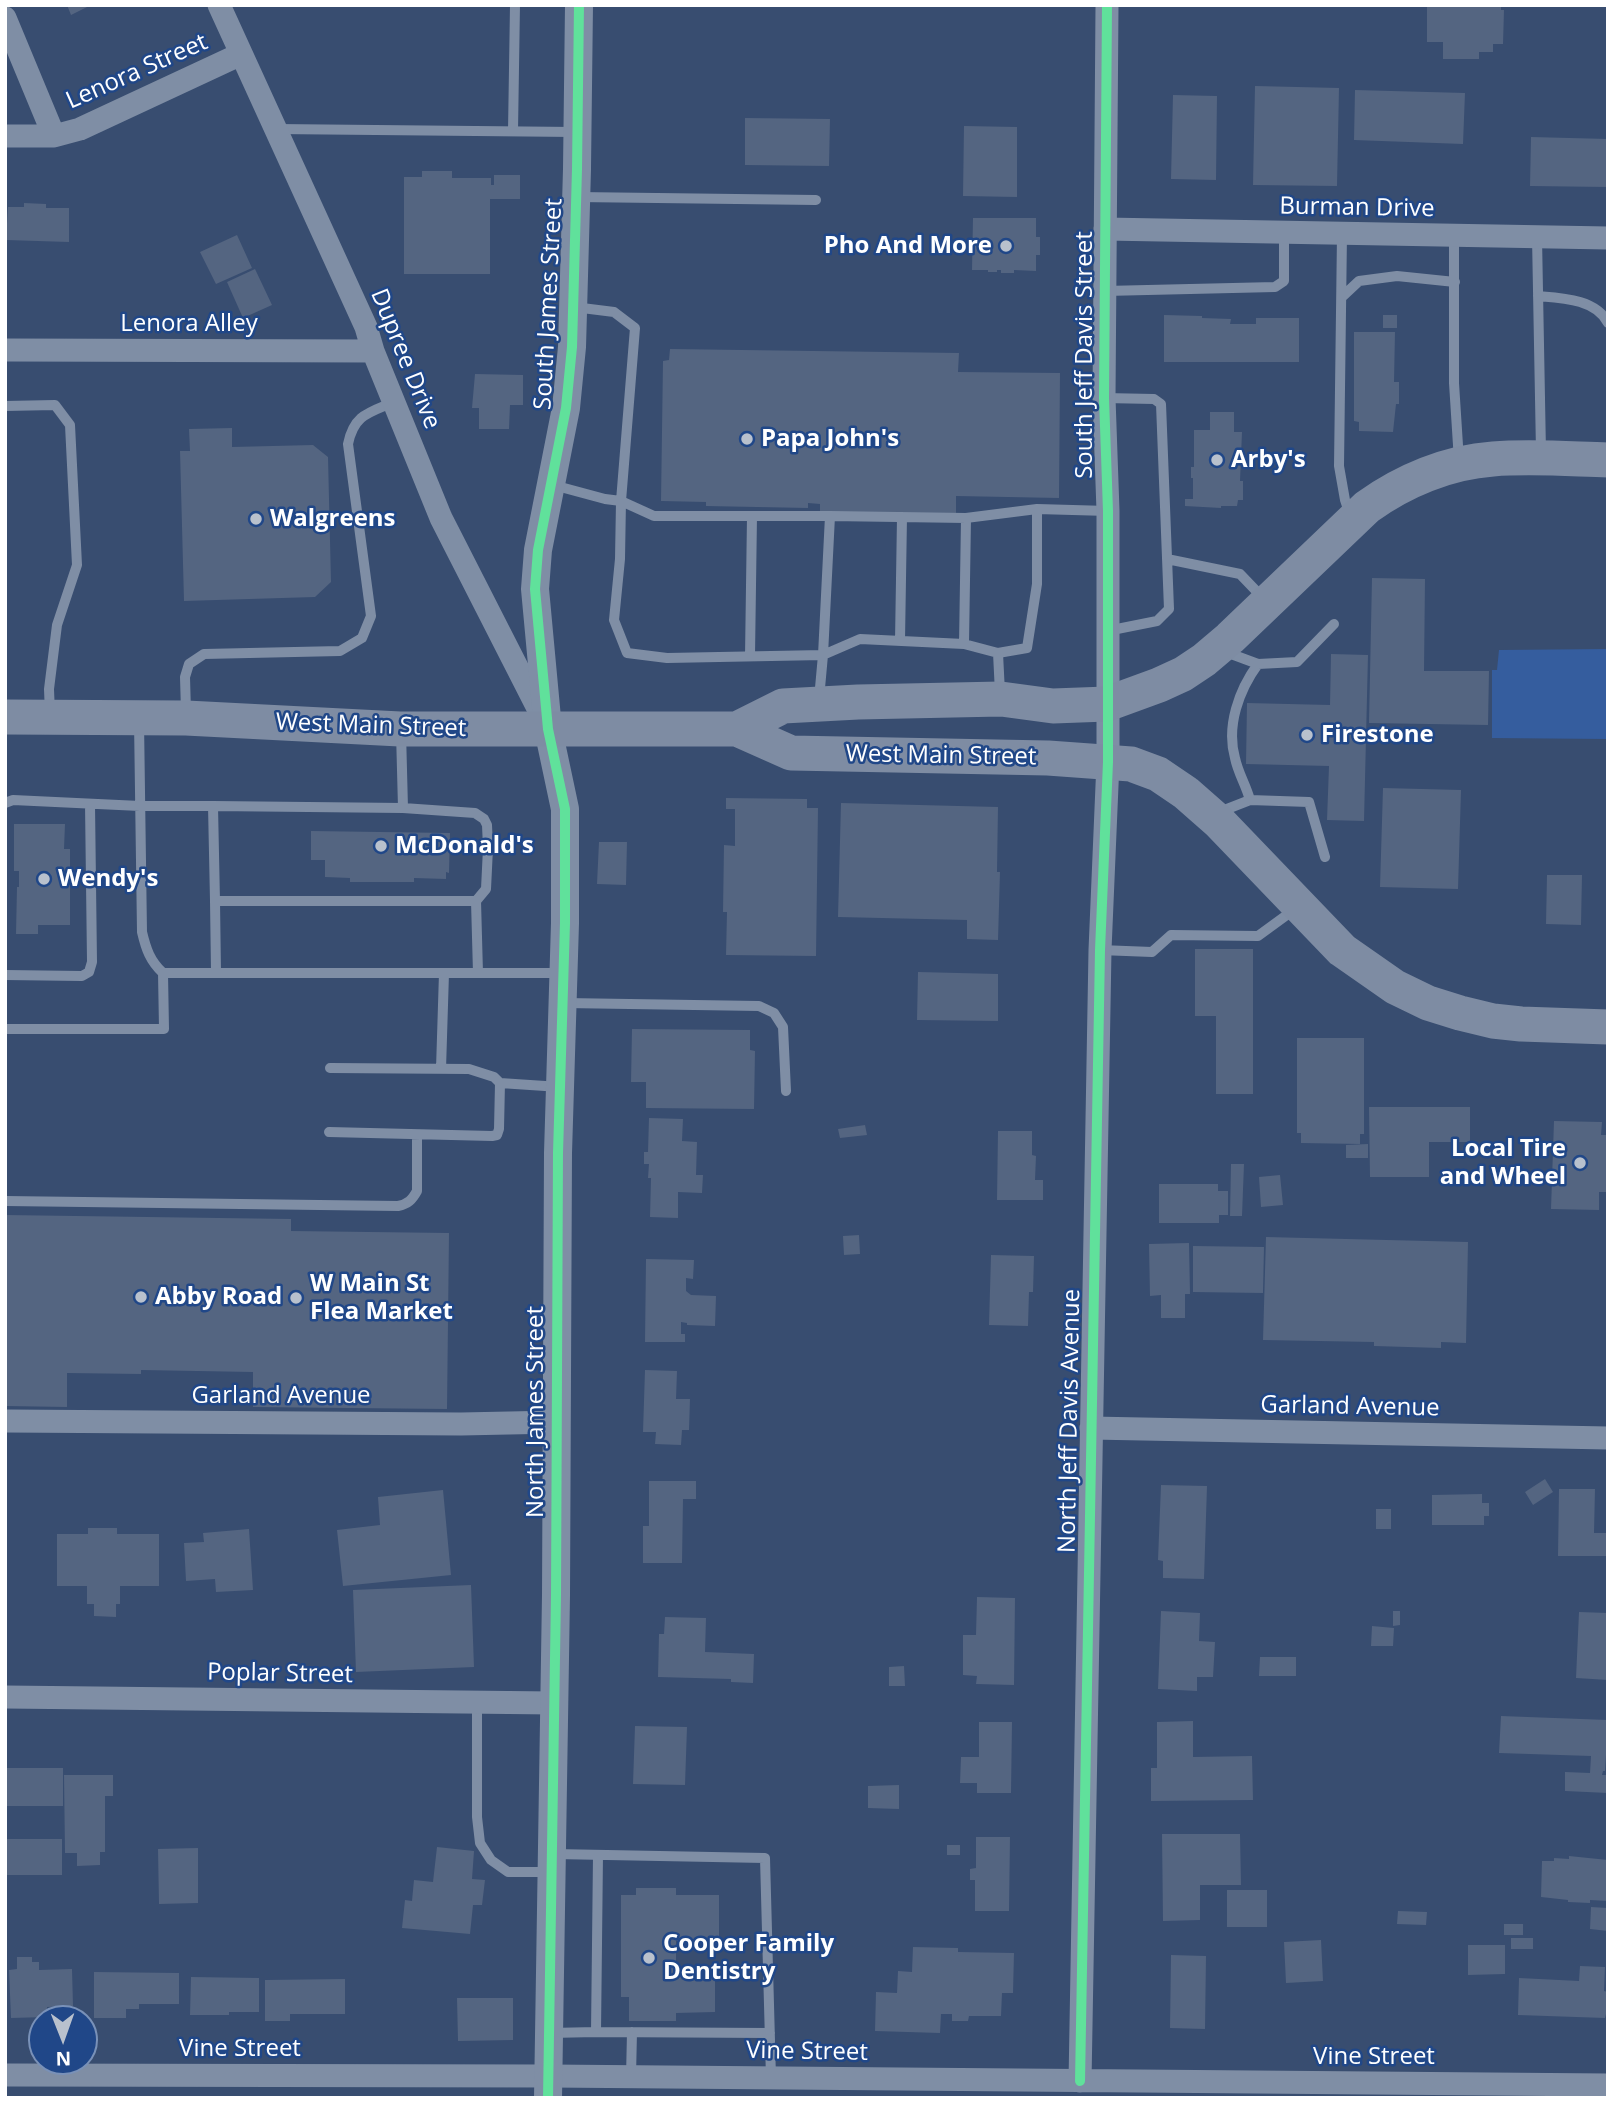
<!DOCTYPE html>
<html>
<head>
<meta charset="utf-8">
<style>
	body { margin:0 }
	#map { position:relative; width:1613px; height:2103px; overflow:hidden; background:#384d70; font-family:"Open Sans",sans-serif }
	canvas { display:block }
	.frame { position:absolute; inset:0; border:7px solid #fff; pointer-events:none }
	.north { position:absolute; left:28px; top:2005px; width:70px; height:70px; box-sizing:border-box; background:#204788; border:2px solid #7991b8; border-radius:50%; rotate:179deg; font-size:19px; font-weight:700; line-height:28px; text-align:center; color:#fff }
	.north::after { content:''; display:block; margin:auto; width:24px; height:32px; background:#b9c1cd; clip-path:polygon(50% 0,100% 100%,50% 72%,0 100%) }
</style>
</head>
<body>
<div id="map">
<canvas width="1613" height="2103"></canvas>
<div class="frame"></div>
<div class="north">N</div>
</div>
<script>
const ctx = document.querySelector('canvas').getContext('2d');
ctx.lineJoin = 'round';
function paint(path, color) {
  ctx.fillStyle = color;
  ctx.fill(path, 'evenodd');
}
function stroke(path, color, width, dash) {
  ctx.strokeStyle = color;
  ctx.lineWidth = width;
  ctx.lineCap = dash ? 'butt' : 'round';
  ctx.setLineDash(dash || []);
  ctx.stroke(path);
}
function drawText(font, color, halo, rows, align = 'center') {
  ctx.font = font + ' "Open Sans",sans-serif';
  ctx.lineWidth = 5;
  ctx.setLineDash([]);
  ctx.textBaseline = 'middle';
  ctx.strokeStyle = halo;
  ctx.fillStyle = color;
  for (const [text, x, y, turn = 0] of rows) {
    ctx.save();
    ctx.translate(x, y);
    ctx.rotate((+turn || 0) * Math.PI / 180);
    ctx.textAlign = isNaN(turn) ? turn : align;
    if (halo) ctx.strokeText(text, 0, 0);
    ctx.fillText(text, 0, 0);
    ctx.restore();
  }
}
paint(new Path2D(`
	M1608 649V739L1492 738V670H1497L1499 650Z`), '#355d9e');
paint(new Path2D(`
	M67 5H91L71 15Z
	M1427 5H1501V10H1504L1503 44H1493V52H1479V59H1443V42H1427Z
	M1255 86 1339 88 1337 186 1253 185Z
	M1355 90 1465 93 1463 144 1354 140Z
	M1173 95 1217 96 1216 180 1171 179Z
	M745 118 830 119 829 166 745 165Z
	M964 126 1017 127V197L963 196Z
	M1531 137 1608 139V187L1530 186Z
	M422 171H452V178H491V185H494V175H520V199H490V274H404V177H422Z
	M24 203 46 204V208H69V242L6 240 8 207H24Z
	M973 218H1036V237H1040V255H1036V271L1014 270V273H1001V270H997V272H988V270H972Z
	M237 235 252 268 216 284 200 252Z
	M255 269 272 305 243 318 227 282Z
	M1164 315 1202 316V318L1231 319 1230 324H1256V318H1299V362H1164Z
	M1383 315H1397V328H1383Z
	M1354 332H1395L1394 382H1399V404H1396L1393 432 1359 431V422L1354 421Z
	M670 349 959 353 958 372 1060 373 1059 498 956 496V514L820 512V504L808 503V508L706 506V502L661 501 663 361 669 360Z
	M475 374 523 375V405H510L509 429H479V408H472Z
	M1210 412H1234V432H1242L1240 481H1243V500H1238L1237 506H1221V508L1185 506V499H1193V478H1191V467H1194V430H1210Z
	M232 428V447L313 445 328 457 331 582 315 597 184 601 180 451H190L189 429Z
	M1372 578 1425 579 1424 671H1489L1488 725 1369 723Z
	M1331 654 1368 655 1364 821 1327 820 1329 766 1246 764 1247 703 1330 705Z
	M1383 788 1461 790 1458 889 1380 887Z
	M726 798 807 799V808H818L816 956 726 955 727 912H723L724 845 735 846V809H726Z
	M841 803 998 807 997 872H1000L998 940 967 939V920L838 917Z
	M14 824H65L64 849H70V925H38V934H16L17 887H19V871H14Z
	M311 831 450 833 449 873 446 872V879L414 878V882H350V878L325 877V860H311Z
	M599 842H627L626 885 597 884Z
	M1547 875H1582L1581 925 1546 924Z
	M1195 949H1253V1094H1216V1016H1195Z
	M918 972 998 974V1021L917 1020Z
	M632 1029 750 1030V1050L755 1051 754 1109 646 1108V1082H631Z
	M1297 1038H1364V1134H1360V1144L1301 1143V1133H1297Z
	M1369 1107H1470V1142H1429V1177H1370Z
	M649 1118 683 1119 682 1141 697 1142 696 1175H703L702 1193 678 1192V1218L650 1217 651 1178H648L649 1164H644V1152H648Z
	M1554 1121 1602 1122 1601 1135H1608V1192H1599V1210L1551 1209Z
	M865 1125 867 1135 840 1138 838 1129Z
	M998 1131H1032V1155L1036 1156 1035 1180H1043V1200H997Z
	M1368 1144V1158H1346V1145Z
	M1231 1164H1244L1242 1216H1230Z
	M1280 1175 1283 1205 1261 1207 1259 1177Z
	M1159 1184H1218V1191H1228V1215H1219V1223H1159Z
	M5 1215 291 1219V1231L449 1233 447 1409 253 1407V1372L141 1370V1374L67 1373V1407L5 1406Z
	M859 1235 860 1254 844 1255 843 1236Z
	M1266 1237 1468 1242 1466 1343 1441 1342V1348L1374 1346V1342L1263 1340Z
	M1189 1243 1190 1294H1185V1318H1161V1295L1150 1296 1149 1244Z
	M1193 1246 1264 1247 1263 1293 1193 1292Z
	M991 1255 1034 1256 1033 1292H1029L1028 1326 989 1325Z
	M646 1259 694 1260 693 1279 686 1278V1291L691 1295 716 1296 715 1326 687 1325V1323L681 1322V1334H685V1342H645Z
	M645 1370 677 1371 676 1399H690L689 1430H682L681 1445 655 1444 656 1432H643Z
	M1545 1479 1553 1492 1533 1505 1525 1492Z
	M649 1481H696V1499H683L682 1563H643V1526H649Z
	M1161 1485 1207 1486 1204 1579 1163 1578V1561L1158 1560Z
	M1559 1489H1595L1594 1533H1608V1556H1558Z
	M443 1490 451 1575 343 1586 337 1530 380 1525 378 1497Z
	M1482 1494V1503H1489V1516H1484V1525H1432V1495Z
	M1376 1509H1391V1529H1376Z
	M88 1528H117V1534H159V1586H120V1604H116V1617L94 1616V1604H87V1586H57V1534H88Z
	M249 1529 253 1590 216 1592 215 1579 186 1581 184 1543 204 1542 203 1533Z
	M471 1585 474 1667 356 1672 353 1590Z
	M977 1597 1015 1598 1014 1685 976 1684 977 1676 963 1675V1635H976Z
	M1161 1611 1200 1613 1199 1641 1215 1642 1213 1677H1197V1691L1158 1689Z
	M1393 1611H1400V1625L1393 1626Z
	M1579 1612 1608 1613V1680L1576 1678Z
	M665 1617 706 1618 705 1652 754 1654 753 1683 731 1682V1679L658 1677 659 1634H664Z
	M1372 1626 1394 1628 1393 1646H1371Z
	M1260 1657H1296V1676H1259Z
	M904 1666 905 1686H889V1667Z
	M1501 1716 1608 1720V1755H1606L1605 1771H1603L1602 1775H1608V1793L1565 1791V1772L1590 1773 1591 1756 1499 1753Z
	M1193 1721V1757L1252 1756 1253 1800 1151 1801V1768H1157V1722Z
	M979 1722H1012L1011 1793H977V1783H960L961 1757H979Z
	M635 1726 687 1727 685 1785 633 1784Z
	M5 1768H63V1806H5Z
	M64 1775H113V1796H105V1852H100V1865L77 1866V1853H65Z
	M899 1785V1809L868 1808V1786Z
	M1162 1834H1240L1241 1885H1200V1920L1163 1921Z
	M976 1837H1010L1009 1911H975V1880H970V1869L976 1868Z
	M5 1839H62V1875H5Z
	M947 1845H960V1855H947Z
	M437 1847 474 1851 472 1879 485 1880 482 1905H473L470 1934 402 1928 405 1900 412 1901 414 1880 433 1882Z
	M198 1848V1903L159 1904 158 1849Z
	M1569 1856 1608 1860V1901L1590 1900V1903L1568 1902V1900L1541 1897 1542 1861H1554V1858L1569 1859Z
	M636 1888H676V1895H719V1940L676 1941V1975H715V2012L676 2013V2021H629V1997H621V1895H636Z
	M1227 1890H1267V1927H1227Z
	M1591 1907 1608 1908V1931L1590 1929Z
	M1398 1911 1427 1912 1426 1925 1397 1924Z
	M1504 1924H1523V1935H1504Z
	M1511 1938H1533V1949H1511Z
	M1321 1940 1323 1981 1286 1983 1284 1942Z
	M1468 1945H1505V1974L1468 1975Z
	M913 1947 958 1948V1952L1014 1953 1013 1993H1002L1001 2016H969L968 2021H952V2014H941L940 2033 875 2031 876 1992 897 1993 898 1971 912 1972Z
	M1171 1955 1206 1956 1205 2029 1170 2028Z
	M17 1957H32V1962H39V1970L72 1969 73 2006 47 2007V2017L11 2018 9 1970 17 1969Z
	M1580 1966 1605 1967 1604 1991 1608 1992V2014H1606L1605 2018 1518 2015 1519 1978 1579 1981Z
	M94 1972 179 1973V2004H139V2009H126V2018H94Z
	M191 1977 259 1978V2012H229V2015H190Z
	M345 1979V2014H290V2021H265V1980Z
	M457 1998H513V2040L458 2041Z`), '#546581');
stroke(new Path2D(`
	M276 129 575 132
	M513 131 515 5
	M577 197 816 200
	M1342 234 1339 466 1345 500 1350 515
	M1454 236V383L1459 461
	M1537 237 1541 452
	M1105 291 1275 287 1284 281V233
	M1343 296 1359 281 1397 276 1455 282
	M1538 296C1562 298 1596 299 1608 323
	M574 307 614 312 635 328 621 501 654 516H830
	M1104 398 1154 399 1161 404 1169 609 1157 621 1107 631
	M5 406 55 405 70 425 77 565 57 625 49 689 50 714
	M553 485 605 499 621 501 620 559 614 620 627 653 667 658 823 655 830 516 966 518 1037 509
	M1167 559 1240 574 1263 598
	M900 641 902 517
	M964 644 966 518
	M998 653 1027 648 1037 584V509L1108 511
	M750 656 752 516
	M1258 664 1297 662 1334 624
	M819 699 823 655 860 639 964 644 998 653 1000 693
	M186 712 185 677 189 664 204 654 340 651 362 638 371 616 348 444C354 415 368 413 394 402
	M139 721 142 932C146 949 150 961 163 973H561
	M401 732 403 808 475 813 484 819 487 825 488 848 486 889 476 901H215L213 806 403 808
	M1250 800 1309 802 1325 857
	M5 803 13 800 140 806H213
	M1218 816 1227 809 1250 800C1246 785 1238 773 1235 758 1226 726 1239 690 1258 664L1223 651
	M215 901 216 972
	M476 901 478 973
	M1100 950 1152 952 1171 935 1258 936 1295 909
	M5 975 82 976 89 972 92 962 90 804
	M565 1003 759 1006 774 1013 783 1027 786 1091
	M5 1029H164L163 973
	M330 1068 469 1069 494 1077 500 1083 560 1087
	M441 1069 444 973
	M329 1132 492 1136 497 1135 499 1129 500 1083
	M5 1201 398 1206C408 1204 412 1200 417 1191V1135
	M477 1703V1817L480 1843 491 1860 508 1872H551
	M554 1854 765 1858 771 2078
	M598 1855 596 2032 770 2033
	M550 2033 596 2032
	M631 2077 632 2032`), '#7f8ea5', 10);
stroke(new Path2D(`
	M219 5 366 327 373 351 441 518 545 722
	M5 18 54 136
	M5 136H54L80 129 241 54
	M1105 229 1608 238
	M5 350 373 351
	M5 1421 461 1424 557 1422
	M1091 1428 1608 1438
	M5 1697 554 1703
	M5 2075 549 2076 1608 2085
	M1080 2081 1100 950 1108 762V511L1104 398 1107 5`), '#7f8ea5', 23);
stroke(new Path2D(`
	M548 2098 556 1595 558 1153 565 923V809L548 729 535 589 538 550 566 408 572 347 577 169 579 5`), '#7f8ea5', 28);
stroke(new Path2D(`
	M5 717 186 718 400 729H737L791 753 1048 758 1131 764 1158 774 1186 793 1219 822 1342 950 1395 987 1428 1003 1460 1013 1493 1021 1521 1024 1608 1027
	M737 729 783 706 858 702 1001 699 1053 706 1107 704 1159 685 1183 674 1204 660 1230 638 1367 507C1403 481 1448 462 1493 459 1531 456 1570 459 1608 460`), '#7e8ca3', 35);
stroke(new Path2D(`
	M1080 2081 1100 950 1108 762V511L1104 398 1107 5
	M548 2098 556 1595 558 1153 565 923V809L548 729 535 589 538 550 566 408 572 347 577 169 579 5`), '#60e19b', 10);
for (const [x, y, r, color] of [
	[1006,246,7,"#b9c1cd"],
	[747,439,7,"#b9c1cd"],
	[1217,460,7,"#b9c1cd"],
	[256,519,7,"#b9c1cd"],
	[1307,735,7,"#b9c1cd"],
	[381,846,7,"#b9c1cd"],
	[44,879,7,"#b9c1cd"],
	[1580,1163,7,"#b9c1cd"],
	[141,1297,7,"#b9c1cd"],
	[296,1298,7,"#b9c1cd"],
	[649,1958,7,"#b9c1cd"]
]) {
  const dot = new Path2D();
  dot.arc(x, y, r, 0, 2 * Math.PI);
  ctx.fillStyle = color;
  ctx.fill(dot);
  stroke(dot, '#204788', 2.5);
}
drawText('24px', '#fff', '#204788', [
	["Lenora Street",137,72,-24],
	["Burman Drive",1357,208,1],
	["South James Street",549,304,-87],
	["Lenora Alley",189,324],
	["South Jeff Davis Street",1085,355,-90],
	["Dupree Drive",405,359,68],
	["West Main Street",371,726,2],
	["West Main Street",941,756,1],
	["Garland Avenue",281,1396],
	["Garland Avenue",1350,1407,1],
	["North James Street",536,1412,-90],
	["North Jeff Davis Avenue",1070,1421,-89],
	["Poplar Street",280,1674,1],
	["Vine Street",240,2049],
	["Vine Street",807,2052,1],
	["Vine Street",1374,2057]
]);
drawText('bold 24px', '#fff', '#204788', [
	["Pho And More",992,246,"right"],
	["Papa John's",761,439],
	["Arby's",1231,460],
	["Walgreens",270,519],
	["Firestone",1321,735],
	["McDonald's",395,846],
	["Wendy's",58,879],
	["Local Tire",1566,1149,"right"],
	["and Wheel",1566,1177,"right"],
	["W Main St",310,1284],
	["Flea Market",310,1312],
	["Abby Road",155,1297],
	["Cooper Family",663,1944],
	["Dentistry",663,1972]
], 'left');
</script>
</body>
</html>
